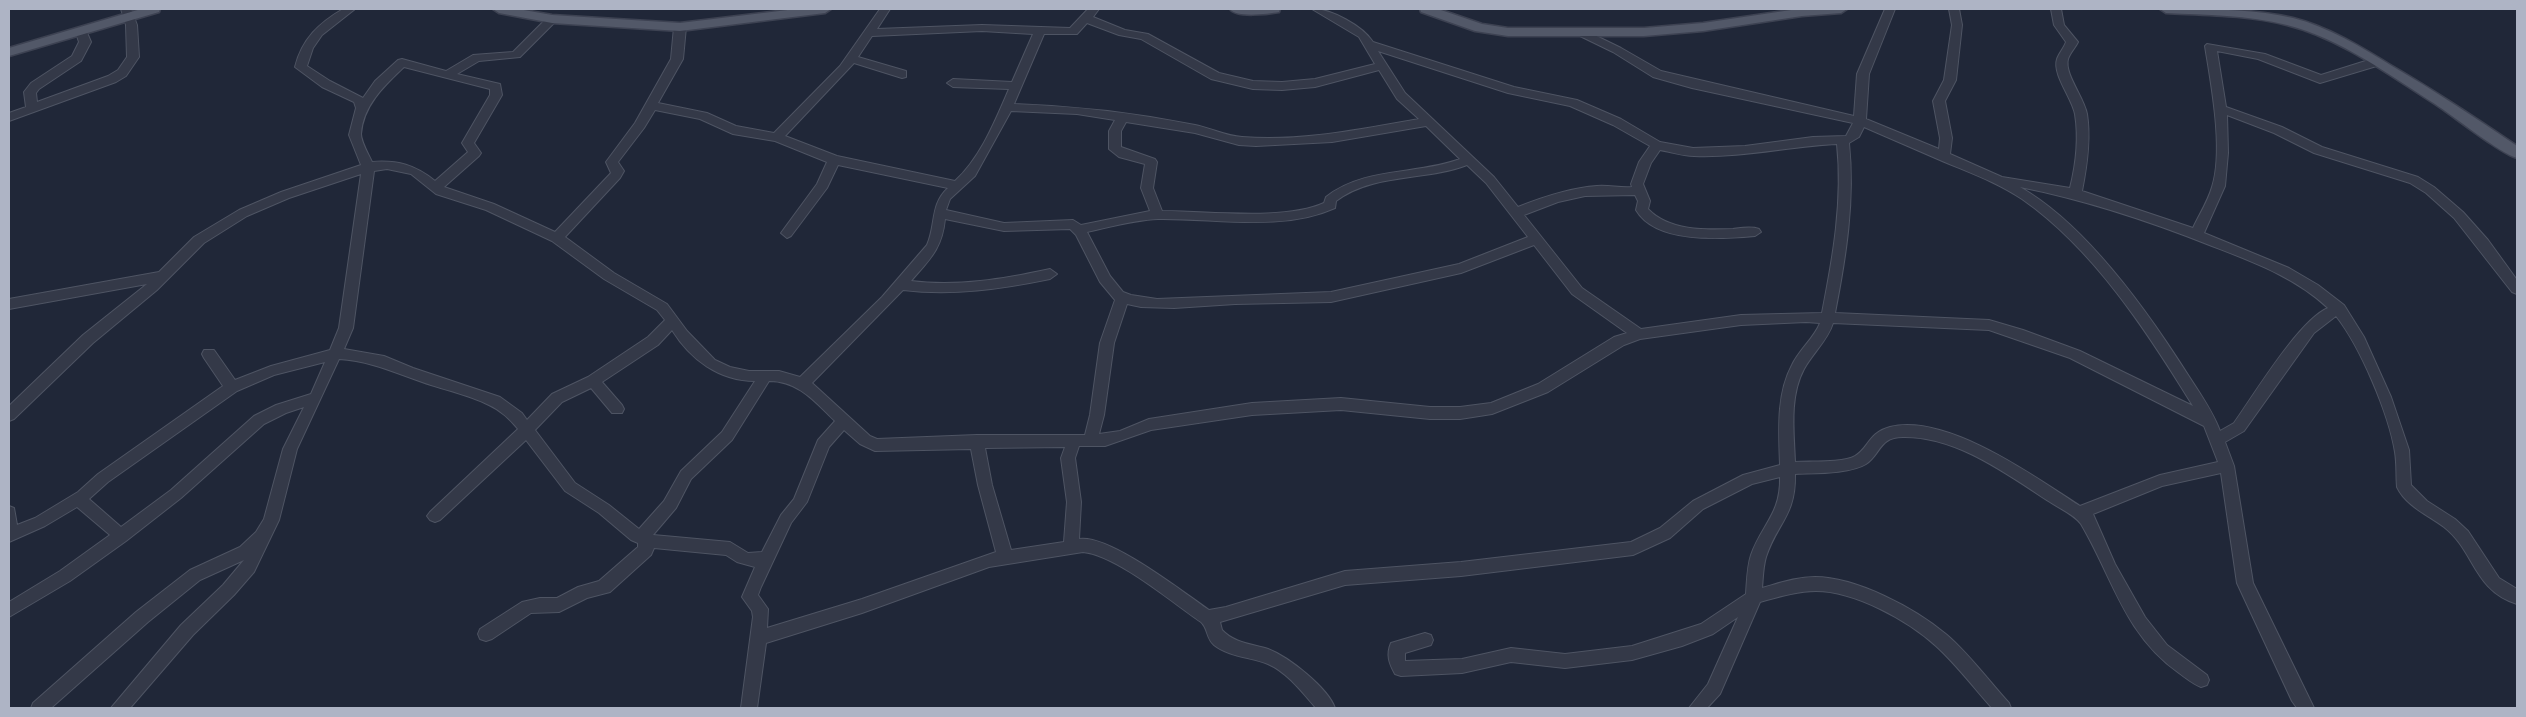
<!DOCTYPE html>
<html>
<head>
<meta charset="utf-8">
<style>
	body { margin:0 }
	#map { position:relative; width:2526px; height:717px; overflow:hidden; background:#202738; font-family:"Titillium Web",sans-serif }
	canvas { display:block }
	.frame { position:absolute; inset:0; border:10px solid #aeb4c5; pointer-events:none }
</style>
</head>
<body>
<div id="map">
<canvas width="2526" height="717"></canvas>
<div class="frame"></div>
</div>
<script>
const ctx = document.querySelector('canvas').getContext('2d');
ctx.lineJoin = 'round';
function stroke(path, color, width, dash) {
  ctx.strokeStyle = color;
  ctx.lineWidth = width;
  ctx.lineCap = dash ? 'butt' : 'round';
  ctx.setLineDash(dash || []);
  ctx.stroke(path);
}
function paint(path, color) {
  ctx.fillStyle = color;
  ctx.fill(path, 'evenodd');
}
const minor = new Path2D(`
	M121 9H131L137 25 139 57 126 76 116 82 9 121V113L26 107 24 92 31 83 72 56 79 42 75 30 77 28H85L91 42 81 61 39 89 36 93 37 102 108 76 118 70 127 57 126 25Z
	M343 9H355L322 35 313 48 307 66 330 81 363 98 375 81 398 60 402 59 446 71 473 55 513 52 548 17H556V21L520 57 479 61 457 74 500 84 502 95 474 143 481 153 479 156 444 187 494 204 555 232 611 173 606 162 635 123 671 59 674 27 680 24 686 27 683 59 658 103 707 113 736 126 774 133 840 66 880 9H890L877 29 982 25 1070 28 1088 9H1099L1093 17 1125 30 1148 34 1219 73 1253 81 1282 82 1315 79 1375 64 1359 37 1312 9C1330 8 1363 26 1373 42L1514 87 1577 100 1621 119 1660 142 1693 148 1745 146 1813 137 1846 136 1853 123 1692 88 1653 77 1613 52 1576 34V30H1584L1621 48 1661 71 1854 116 1857 74 1885 9H1895L1869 74 1866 119 1939 149 1940 138 1933 101 1944 80 1952 25 1949 9H1959L1962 25 1956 80 1945 101 1952 138 1950 154 2002 177 2070 188C2076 164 2079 139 2075 114 2072 98 2052 74 2057 59 2059 53 2064 48 2066 42L2054 25 2051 9H2061L2064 25 2078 42C2075 48 2070 53 2068 59 2064 74 2084 97 2087 114 2091 139 2087 166 2082 191L2193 228C2199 215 2208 201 2212 187 2224 150 2211 84 2205 46L2207 44 2265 54 2321 75 2372 59H2380V65L2320 83 2258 59 2217 51 2226 107 2282 127 2322 147 2418 177 2434 187 2463 212 2488 240 2517 280V294L2512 292 2454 218 2426 193 2410 183 2314 153 2274 133 2227 115 2228 153 2225 186 2204 233 2289 268 2318 285 2344 305 2364 337 2391 397 2409 450 2411 485 2427 501 2455 519 2468 531 2499 578 2517 589V604C2473 590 2475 551 2444 527 2428 515 2406 506 2397 487 2396 476 2397 464 2395 452 2389 414 2360 346 2336 316L2314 333 2244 431 2225 442 2234 466 2253 583 2314 708H2297L2292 701 2237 583 2221 473 2162 486 2093 514 2115 564 2145 617 2167 645 2207 675 2209 680 2207 685 2201 687C2193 684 2186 678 2179 673 2124 634 2113 578 2081 524 2075 515 2059 508 2050 502 2008 475 1957 436 1903 437 1879 437 1881 454 1866 464 1850 474 1813 473 1795 474 1796 516 1777 523 1766 557 1763 567 1763 578 1762 588 1780 583 1797 577 1815 577 1856 577 1915 608 1947 635 1969 654 1989 681 2009 703L2011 708H1992C1974 688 1956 664 1936 646 1908 620 1854 591 1816 591 1797 591 1778 597 1760 602L1720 694 1707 708H1689L1708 684 1738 617 1713 634 1682 646 1632 660 1565 668 1511 662 1462 673 1401 676 1395 674C1389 663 1386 655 1391 643L1425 633 1431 635 1433 640 1431 645 1405 653V661L1462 659 1511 648 1565 654 1632 646 1701 624 1746 594C1747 581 1747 567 1751 555 1762 524 1781 514 1780 477L1752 484 1703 509 1670 538 1633 555 1461 576 1345 585 1220 622 1222 630C1234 643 1252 644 1268 649 1289 657 1328 688 1335 708H1316C1303 693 1287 672 1268 664 1251 657 1229 657 1214 645 1206 638 1208 628 1201 622 1173 603 1116 555 1083 552L989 567 862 613 766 643 757 708H741L753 617 752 611 742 597 755 567 737 562 726 555 654 548 651 555 610 592 587 598 559 612 531 613 492 639 486 641 480 639 478 634 480 629 522 602 540 598H557L578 587 599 581 638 547V543L631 540 599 513 565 491 526 440 440 520 435 522 430 520 427 516 430 512 518 429C511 420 500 410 489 405 471 396 450 391 431 385 400 375 373 361 339 359L297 449 279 520 254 572 234 595 193 635 130 708H111L181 625 223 585 244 560 200 580 148 622 51 708H31L33 703 136 612 190 570 240 547 256 532 264 519 283 449 304 407 286 413 264 424 181 498 126 541 70 581 9 617V602L60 571 110 535 77 507 45 526 9 542V506L14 508 17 525 35 518 78 492 98 474 223 386 204 358 202 354 204 350H214L235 380 271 366 330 350 339 328 361 174 289 198 247 216 204 243 157 290 93 343 14 419 9 421V406L83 335 147 284 9 309V299L159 272 194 237 239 210 281 192 361 165 349 135 356 108 354 102 322 87 295 67C302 39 319 23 343 9ZM1087 23 1119 35 1141 39 1211 79 1253 89 1282 90 1315 87 1379 70 1397 99 1419 119C1361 129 1301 142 1242 137 1226 136 1210 128 1195 125 1135 113 1075 106 1014 104L1044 34H1077ZM982 31 1033 34 1012 82 953 79 947 83 953 87 1009 89C995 121 981 157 955 181L837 156 785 136 854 63 902 78 906 77V71L858 57 872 36ZM1378 51 1508 93 1570 106 1613 125 1650 146 1639 162 1631 184 1632 187C1620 188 1609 185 1597 186 1570 188 1543 197 1518 207L1494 177 1405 93ZM404 67 490 89V95L462 143 468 152 435 181C415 165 398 160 372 162 369 155 361 142 361 134 363 105 385 85 404 67ZM655 110 700 119 733 134 775 141 827 162 817 184 781 233 787 238 791 236 827 188 838 165 948 188C930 204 936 225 927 245L882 297 800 377 779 371H749L730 367 715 360 687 331 667 304 614 273 565 237 620 178 624 171 618 162 644 128ZM1011 111 1077 114 1115 120 1109 131V149L1119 157 1145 164 1141 188 1150 211 1081 225 1073 220 1004 223 946 210 950 199 975 176ZM1126 122 1195 133 1239 145 1256 146 1332 142 1426 126 1460 159C1417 175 1363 167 1326 197L1324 203C1284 221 1208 211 1162 211L1153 188 1157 162 1155 159 1121 147V131ZM1864 127C1889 138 1915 149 1940 160 1968 172 1997 182 2022 199 2094 249 2148 333 2193 406L2080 351 2023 330 1989 320 1835 313C1846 257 1855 200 1849 143L1859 137ZM1837 144C1843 201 1833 257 1822 313L1741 315 1641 329 1582 288 1524 215 1558 202 1585 196 1635 195 1638 201 1636 210C1656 244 1721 239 1755 236L1761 232 1759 229C1751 226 1741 228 1733 229 1705 230 1669 231 1648 209L1650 201 1643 184 1651 163 1660 150C1671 152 1683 156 1694 156 1742 158 1790 146 1837 144ZM1467 165 1486 183 1528 237 1459 264 1331 292 1157 299 1131 295 1123 292 1110 276 1087 232C1110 227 1134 220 1158 219 1215 218 1282 232 1335 208L1336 201C1372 173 1426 181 1467 165ZM387 169 411 174 436 194 486 210 552 241 604 279 657 310 665 320 648 337 588 377 552 394 527 420 522 413 500 397 413 368 384 356 344 349 353 328 374 171ZM2020 187C2086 200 2149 221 2212 246 2253 262 2295 277 2328 308 2299 320 2254 395 2234 423L2220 431C2213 412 2201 395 2190 378 2149 313 2087 225 2020 187ZM945 219 1004 231 1070 229 1076 235 1100 282 1115 300 1100 343 1090 415 1085 435H977L877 439 870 436 812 383 903 290C953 296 1001 289 1050 279L1057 274 1050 269C1004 279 957 287 911 281 930 259 942 249 945 219ZM1534 245 1572 294 1627 333 1614 337 1538 384 1491 403 1460 407H1430L1341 398 1252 403 1149 419 1120 431 1099 434 1104 415 1114 343 1127 304 1141 307 1174 308 1235 304 1331 302 1461 273ZM1806 322 1820 323C1814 338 1799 350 1792 365 1776 395 1779 431 1780 465L1743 475 1693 501 1660 528 1631 542 1461 562 1345 571 1226 607 1209 610C1183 592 1109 534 1079 539L1081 502 1075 458 1079 446H1105L1151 430 1252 415 1341 410 1430 419H1460L1492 414 1548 392 1624 345 1640 339 1741 325ZM1833 323 1989 330 2070 358 2204 426 2218 462 2160 475 2080 506C2034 476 1946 413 1890 427 1868 433 1869 448 1855 456 1843 463 1810 461 1795 462 1794 432 1789 397 1804 369 1812 354 1828 340 1833 323ZM672 330C690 359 719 381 755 381L722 432 681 471 664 501 639 529 609 505 575 483 535 430 562 402 591 388 612 413H622L624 409 622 405 602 382 658 345ZM325 362 311 394 276 405 254 416 171 490 121 527 89 499 108 482 237 391 274 375ZM769 381C799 381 815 402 835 421L818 440 794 499 781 515 762 552 748 553 730 542 653 535 676 508 691 479 732 440ZM844 430 860 444 875 451 971 449 978 485 996 552 862 599 767 628 768 609 758 595 761 587 791 523 807 502 829 447ZM1065 447 1061 458 1067 502 1064 542 1011 550 992 485 985 448Z`);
const major = new Path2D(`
	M141 9H160L159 12 9 56V48Z
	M493 9H518L552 15 680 23 796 9H831L825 13 680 31 552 23 499 13Z
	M1230 9H1280L1279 12C1268 14 1236 18 1230 9Z
	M1420 9H1438L1482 24 1508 28H1644L1703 23 1798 9H1847L1841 13 1802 16 1703 31 1644 36H1508L1475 31 1421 12Z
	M2160 9C2205 9 2249 8 2293 18 2329 27 2361 47 2392 66 2435 91 2476 118 2517 146V158C2501 154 2452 115 2435 104 2389 75 2340 38 2287 25 2248 15 2206 15 2166 13Z`);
stroke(minor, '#4e5463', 2);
stroke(major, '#3d4252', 3);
paint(minor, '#343948');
paint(major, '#525868');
</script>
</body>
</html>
